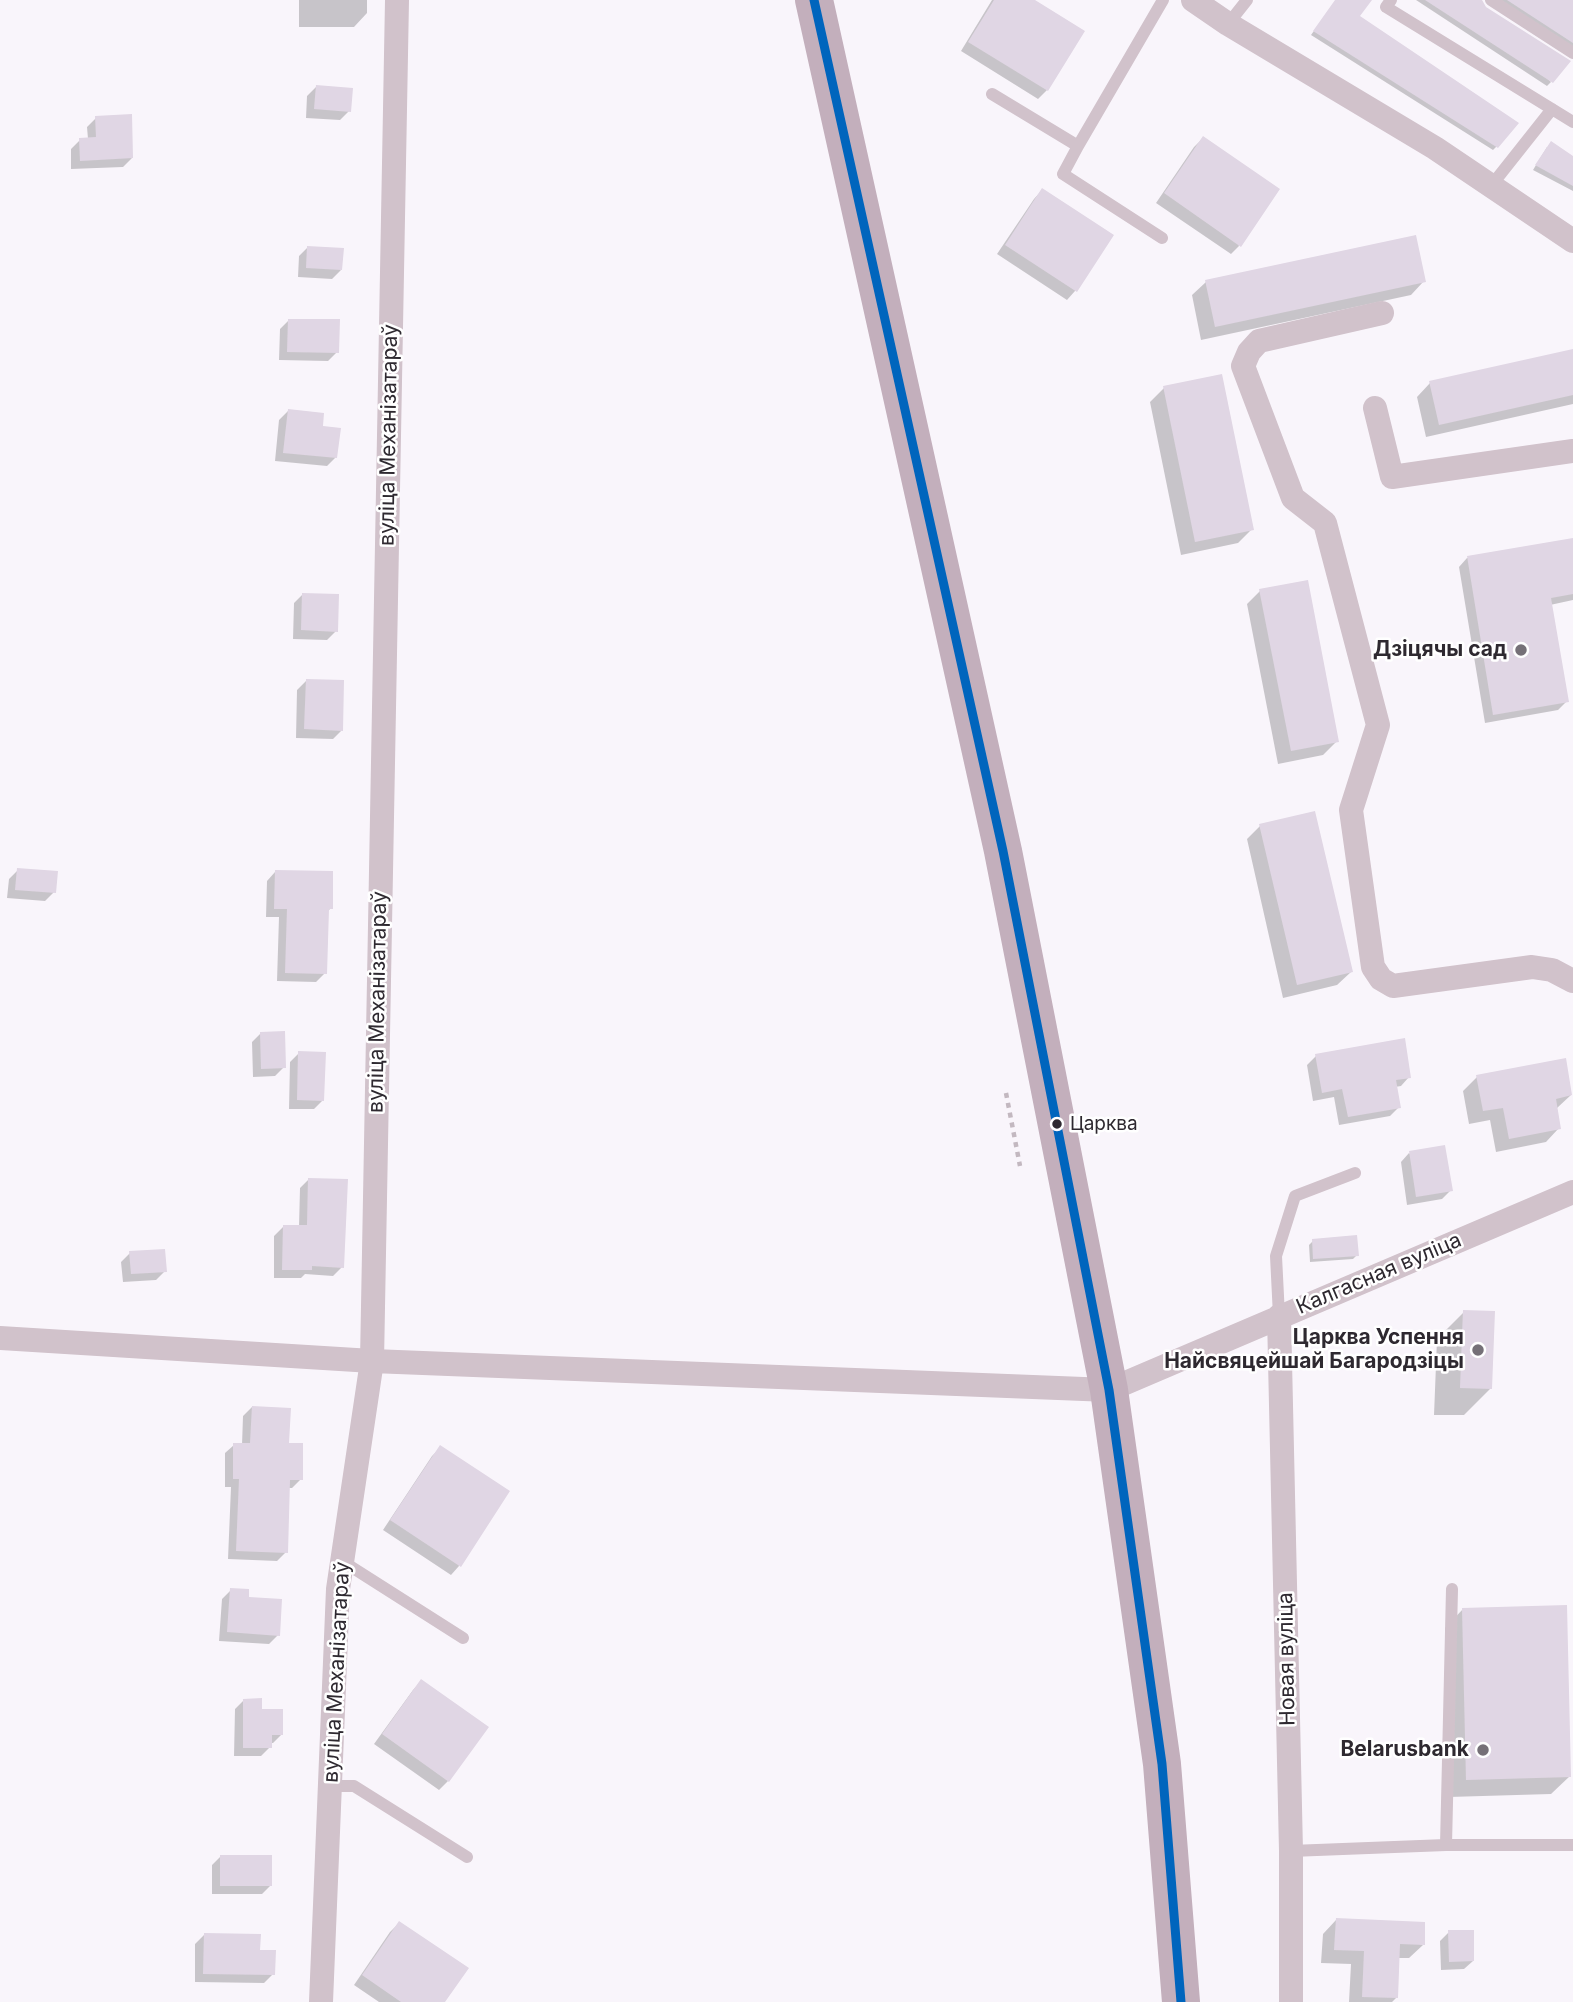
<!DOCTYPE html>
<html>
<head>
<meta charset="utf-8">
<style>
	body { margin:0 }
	canvas { display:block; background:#f9f5fb }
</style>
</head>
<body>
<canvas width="1573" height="2002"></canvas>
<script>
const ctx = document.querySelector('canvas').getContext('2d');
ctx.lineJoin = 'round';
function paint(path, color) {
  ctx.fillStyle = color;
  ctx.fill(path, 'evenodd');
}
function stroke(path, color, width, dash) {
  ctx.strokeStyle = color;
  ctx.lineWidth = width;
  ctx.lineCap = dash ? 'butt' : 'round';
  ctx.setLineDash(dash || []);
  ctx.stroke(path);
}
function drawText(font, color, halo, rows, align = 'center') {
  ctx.font = font + ' Inter,sans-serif';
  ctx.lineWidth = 5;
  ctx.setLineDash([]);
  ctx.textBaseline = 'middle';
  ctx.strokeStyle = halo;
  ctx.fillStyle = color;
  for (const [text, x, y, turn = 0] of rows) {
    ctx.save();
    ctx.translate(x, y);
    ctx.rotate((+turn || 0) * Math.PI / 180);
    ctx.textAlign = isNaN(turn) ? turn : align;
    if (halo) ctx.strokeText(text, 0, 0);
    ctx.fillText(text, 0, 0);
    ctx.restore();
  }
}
paint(new Path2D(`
	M299 0H367V13L354 27H299Z
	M992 0H1031L1047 90 1038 99 961 51Z
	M1336 0H1370L1357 16 1497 146 1493 150 1311 35Z
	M1416 0H1481L1485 9 1551 82 1547 86Z
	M1498 0H1573V49Z
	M316 87 349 111 340 120 306 118 307 96Z
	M96 118 132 158 123 167 71 169V149L80 140 88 139 87 127Z
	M1203 138 1239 246 1231 254 1156 203 1194 147Z
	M1547 147 1573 158V191L1533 170Z
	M1042 190 1112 236 1075 291 1067 300 997 254 1034 199Z
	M308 247 341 270 332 279 298 277 299 256Z
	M1424 281 1411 295 1201 340 1192 295 1206 282Z
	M289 320 337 352 328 361 279 360 280 329Z
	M1573 351V404L1426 437 1417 397 1430 383Z
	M1164 388 1252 529 1238 543 1181 555 1150 402Z
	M288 411 321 428 336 457 327 466 275 461 279 420Z
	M1573 540V600L1550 605 1567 701 1558 710 1485 723 1459 567 1467 558Z
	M1260 591 1337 741 1323 755 1278 764 1247 604Z
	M303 594 336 631 327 640 293 639 294 603Z
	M306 681 342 730 333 739 296 738 297 690Z
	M1260 826 1351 972 1337 985 1283 998 1247 839Z
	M18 870 54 892 45 901 7 898 9 879Z
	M275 872 331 908 327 912 325 973 316 982 277 981 279 917H266L267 881Z
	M261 1033 284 1067 275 1076 253 1077 252 1042Z
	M299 1053 323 1100 314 1109H289L290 1062Z
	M1316 1056 1409 1077 1401 1086 1395 1087 1399 1107 1390 1116 1339 1125 1334 1097 1313 1101 1307 1065Z
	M1477 1077 1571 1095 1557 1108 1559 1128 1546 1142 1496 1152 1490 1120 1469 1124 1463 1091Z
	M1409 1153 1451 1190 1442 1199 1407 1205 1401 1162Z
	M309 1179 342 1267 333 1276 305 1274 301 1278H274V1236L283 1227H299L300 1188Z
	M1313 1241 1357 1255 1353 1259 1310 1262 1309 1245Z
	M130 1253 165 1271 156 1280 123 1282 121 1262Z
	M1464 1312 1491 1388 1464 1415H1434L1437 1339Z
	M252 1407 288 1445 301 1479 292 1488H288L286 1552 277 1561 228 1559 231 1487H225V1453L234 1445H242L243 1416Z
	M441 1447 459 1566 451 1575 383 1530 432 1456Z
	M231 1590 278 1635 269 1644 219 1641 222 1599Z
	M1463 1609 1570 1776 1551 1794 1449 1797 1445 1628Z
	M421 1681 448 1781 439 1790 374 1744 413 1690Z
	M244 1700 260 1711 282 1734 273 1743H270V1747L261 1756H234L235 1709Z
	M221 1856 271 1885 262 1894H212V1865Z
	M1336 1920 1423 1945 1409 1958H1398L1397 1997 1392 2002H1349L1351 1964 1321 1963 1323 1934Z
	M399 1923 443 2002H379L354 1985 390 1932Z
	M1449 1932 1473 1961 1464 1969 1441 1970 1440 1941Z
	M204 1935 259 1952 273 1974 264 1983 195 1982V1944Z`), '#0003');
paint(new Path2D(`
	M994 0H1035L1085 31 1048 91 968 42Z
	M1335 0H1372L1360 16 1519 123 1498 148 1313 31Z
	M1425 0H1482L1486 7 1571 61 1553 83Z
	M1507 0H1573V43Z
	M316 85 353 88 351 112 314 109Z
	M132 114 133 158 80 161 79 138 96 137 95 116Z
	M1203 136 1280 189 1241 247 1164 193Z
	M1551 141 1573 156V186L1535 165Z
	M1042 188 1114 235 1077 292 1005 245Z
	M1416 235 1426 282 1215 327 1205 280Z
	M307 246 344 248 342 270 306 268Z
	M288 319H340L339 353 287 352Z
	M1573 349V395L1439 425 1429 381Z
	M1222 374 1254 530 1195 542 1163 386Z
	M288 409 324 413 323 426 341 428 337 458 283 453Z
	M1573 538V594L1551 598 1569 702 1493 715 1467 556Z
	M1308 580 1339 742 1291 751 1259 589Z
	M302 593 339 594 338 632 301 630Z
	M306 679 344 680 343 731 304 729Z
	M1315 811 1353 972 1297 985 1259 824Z
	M17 868 58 871 56 893 15 890Z
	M275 870 333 871V909H329L327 974 285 973 287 909H274Z
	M285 1031 286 1068 261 1069 260 1032Z
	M1405 1038 1411 1078 1396 1080 1401 1108 1348 1117 1342 1089 1322 1093 1315 1054Z
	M298 1051 326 1052 324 1101 297 1100Z
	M1566 1058 1572 1095 1556 1099 1561 1129 1509 1139 1503 1108 1483 1111 1476 1075Z
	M1445 1145 1453 1191 1416 1197 1409 1151Z
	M308 1178 348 1179 344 1268 312 1266V1270H282L283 1225H307Z
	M1357 1235 1359 1256 1313 1259 1312 1239Z
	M165 1249 167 1272 131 1274 129 1251Z
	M1463 1310 1495 1311 1492 1389 1460 1388Z
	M252 1406 291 1408 289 1443H303V1480H290L288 1553 236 1551 239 1479H233V1443H250Z
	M440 1445 510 1491 461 1567 390 1520Z
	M230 1588 249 1589V1597L282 1599 280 1636 227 1632Z
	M1567 1605 1571 1777 1466 1780 1462 1608Z
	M421 1679 489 1727 449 1782 382 1734Z
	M262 1698V1709H283V1735H272V1748H243V1699Z
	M220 1855H272V1886H220Z
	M1336 1918 1425 1922V1945L1400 1944 1398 1998 1362 1997 1364 1951 1334 1950Z
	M399 1921 469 1968 445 2002H401L362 1975Z
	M1448 1930H1474V1961L1449 1962Z
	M204 1933 261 1934 260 1950H276L275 1975 203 1974Z`), '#e0d6e4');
stroke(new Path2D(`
	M1006 1093 1020 1166`), '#c3b8c0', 4.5, [5, 5]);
stroke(new Path2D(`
	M1391 0 1386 7 1573 122
	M1491 0 1573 53
	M1228 24 1247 0
	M992 94 1078 146 1163 0
	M1078 146 1063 174 1162 238
	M1491 186 1552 109
	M1279 1316 1276 1256 1295 1196 1355 1173
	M342 1561 463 1638
	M330 1786H354L467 1857
	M1446 1845 1452 1589
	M1291 1851 1446 1845H1573`), '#d1c2cb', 12);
stroke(new Path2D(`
	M1193 0 1228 24 1435 148 1573 241
	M1382 313 1259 341 1249 352 1243 366 1293 498 1325 523 1378 725 1351 810 1373 967 1381 979 1393 986 1532 967 1552 970 1573 981
	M1375 408 1392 477 1573 451
	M1279 1316 1291 1851V2002
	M0 1338 372 1361 1109 1390 1573 1192
	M321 2002 338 1589 372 1361 397 0`), '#d1c2cb', 24);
stroke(new Path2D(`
	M814 0 1003 851 1109 1390 1162 1764 1181 2002`), '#c3afbc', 38);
stroke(new Path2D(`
	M814 0 1003 851 1109 1390 1162 1764 1181 2002`), '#0065bd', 9);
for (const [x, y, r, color] of [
	[1521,650,7,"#757077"],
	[1057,1124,6,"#2e2930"],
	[1478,1350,7,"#757077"],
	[1483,1750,7,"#757077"]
]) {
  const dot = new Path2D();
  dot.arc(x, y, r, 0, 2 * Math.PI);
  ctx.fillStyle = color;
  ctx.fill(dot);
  stroke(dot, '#fff', 2.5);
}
drawText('19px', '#2e2930', '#fff', [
	["Царква",1070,1124]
], 'left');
drawText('21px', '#2e2930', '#fff', [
	["вуліца Механізатараў",389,435,-89],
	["вуліца Механізатараў",378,1002,-89],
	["Калгасная вуліца",1379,1274,-23],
	["Новая вуліца",1287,1659,-91],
	["вуліца Механізатараў",337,1672,-87]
]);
drawText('bold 21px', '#2e2930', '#fff', [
	["Дзіцячы сад",1507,650],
	["Царква Успення",1464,1338],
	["Найсвяцейшай Багародзіцы",1464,1362],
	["Belarusbank",1469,1750]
], 'right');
</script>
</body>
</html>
